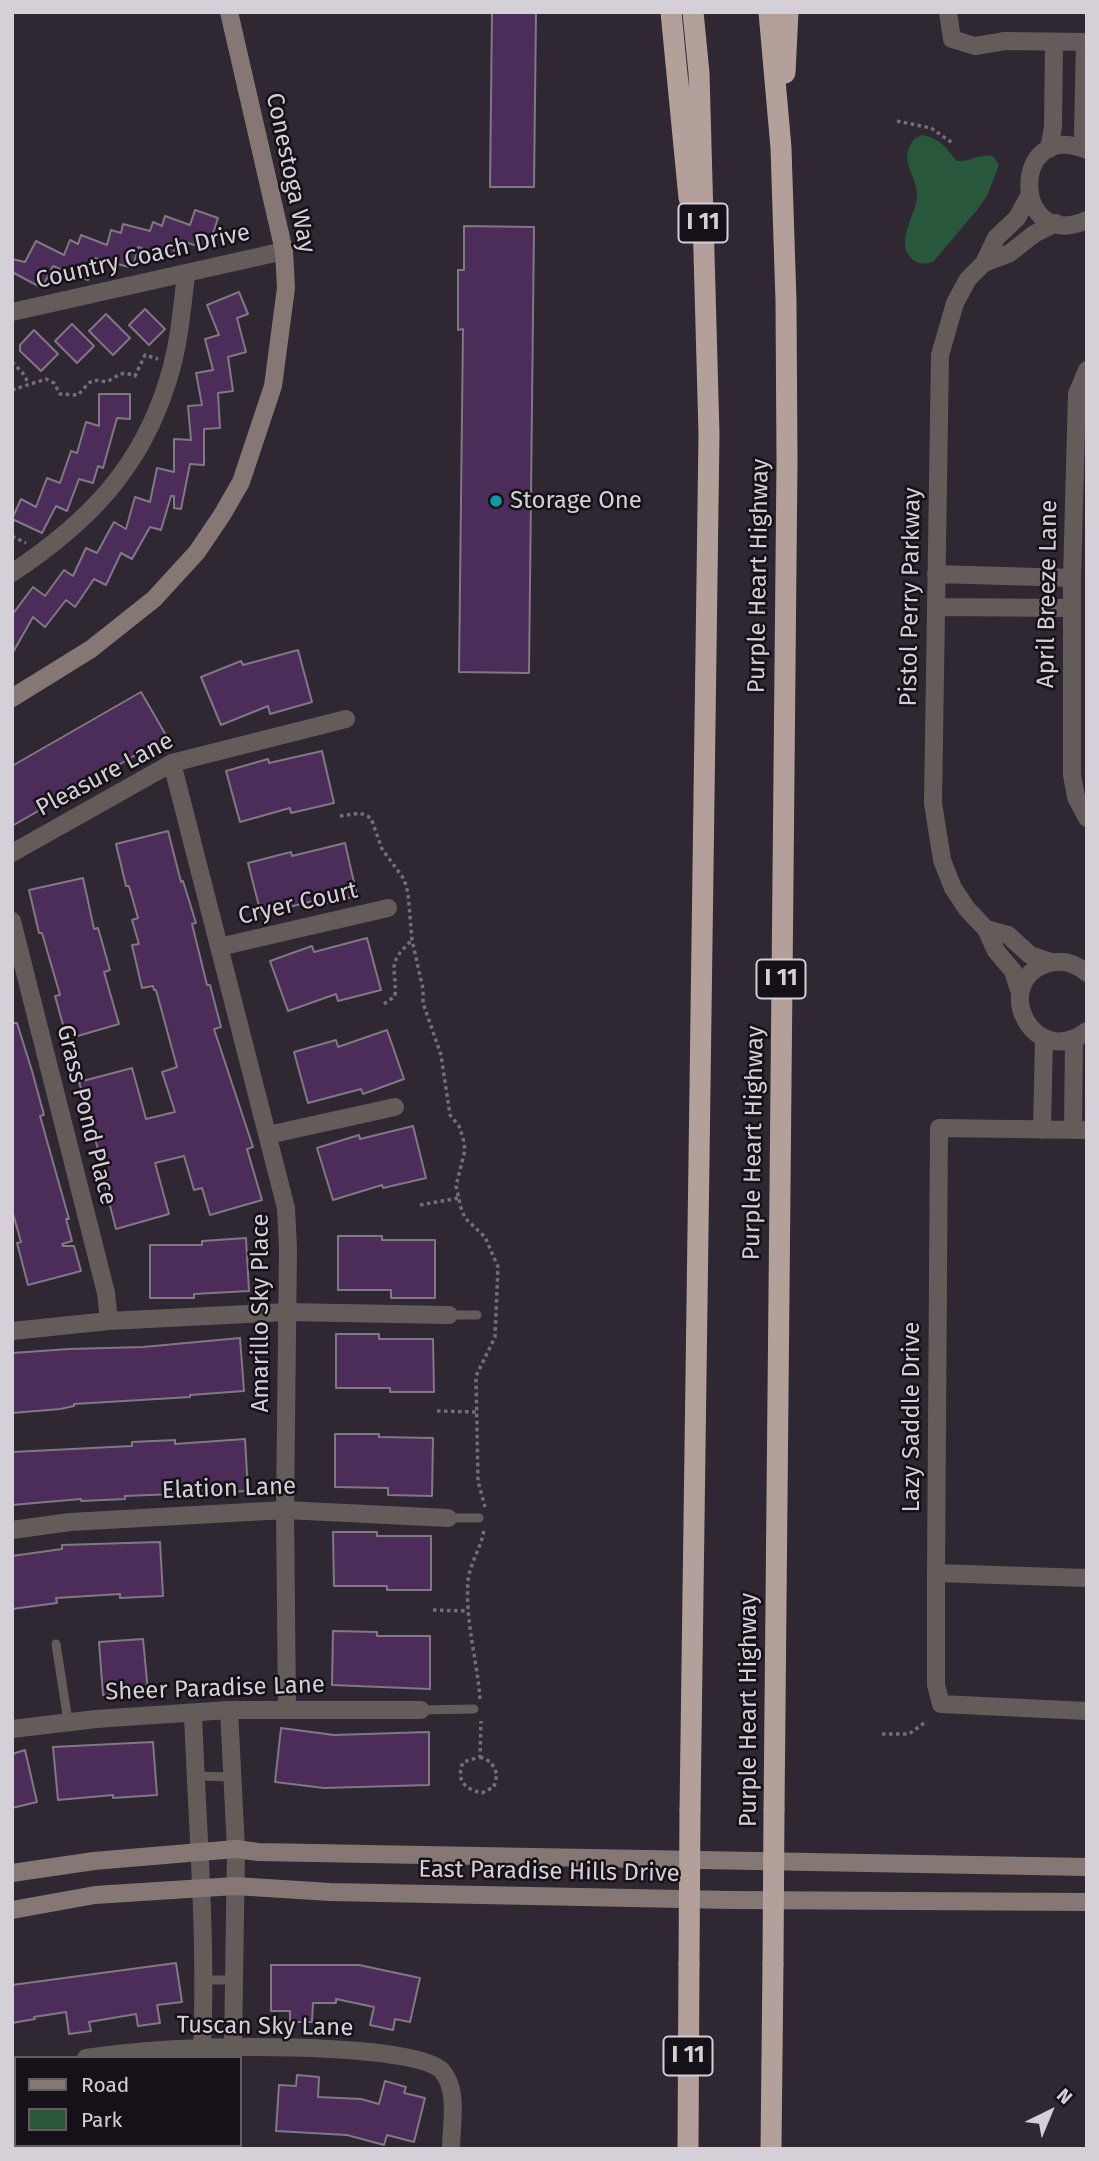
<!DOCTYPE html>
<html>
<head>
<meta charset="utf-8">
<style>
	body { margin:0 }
	#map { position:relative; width:1099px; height:2161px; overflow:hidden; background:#2f2732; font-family:"Fira Sans",sans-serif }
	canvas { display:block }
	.frame { position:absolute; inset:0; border:14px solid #d5d0d7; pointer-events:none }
	.legend { position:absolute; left:14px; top:2056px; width:228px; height:91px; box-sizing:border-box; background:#151116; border:2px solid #625d63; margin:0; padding:9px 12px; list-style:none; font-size:21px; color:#d5d0d7 }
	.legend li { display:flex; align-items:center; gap:14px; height:35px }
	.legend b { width:35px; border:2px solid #625d63 }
	.north { position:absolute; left:1015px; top:2077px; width:70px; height:70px; -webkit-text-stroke:5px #151116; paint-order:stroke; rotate:43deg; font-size:19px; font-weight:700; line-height:28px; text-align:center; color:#d5d0d7 }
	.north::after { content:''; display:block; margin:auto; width:24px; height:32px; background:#d5d0d7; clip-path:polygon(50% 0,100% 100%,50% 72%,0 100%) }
</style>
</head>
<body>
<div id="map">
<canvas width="1099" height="2161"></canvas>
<div class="frame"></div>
<ul class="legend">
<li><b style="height:9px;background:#847774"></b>Road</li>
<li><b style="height:19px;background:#29573c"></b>Park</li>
</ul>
<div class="north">N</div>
</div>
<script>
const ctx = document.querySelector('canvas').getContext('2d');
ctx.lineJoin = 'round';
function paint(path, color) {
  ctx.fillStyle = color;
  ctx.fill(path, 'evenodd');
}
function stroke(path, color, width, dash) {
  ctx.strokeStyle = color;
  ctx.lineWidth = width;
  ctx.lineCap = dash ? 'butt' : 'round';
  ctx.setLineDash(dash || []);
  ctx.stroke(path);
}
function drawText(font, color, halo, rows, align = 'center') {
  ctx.font = font + ' "Fira Sans",sans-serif';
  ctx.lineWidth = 5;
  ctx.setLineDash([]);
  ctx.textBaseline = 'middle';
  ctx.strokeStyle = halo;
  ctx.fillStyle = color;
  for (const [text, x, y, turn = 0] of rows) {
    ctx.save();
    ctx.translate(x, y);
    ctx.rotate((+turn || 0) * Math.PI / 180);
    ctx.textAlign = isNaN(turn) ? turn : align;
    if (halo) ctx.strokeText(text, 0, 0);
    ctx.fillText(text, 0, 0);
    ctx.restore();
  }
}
paint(new Path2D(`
	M922 135C940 138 946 148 957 161 970 162 980 153 993 156L999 165 987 196 977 210 933 262C925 264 919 265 912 259 894 243 916 215 917 196 917 172 897 163 914 139Z`), '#29573c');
const building = new Path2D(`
	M492 12H536L534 187H490Z
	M195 210 218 218 208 249 178 240 171 259 138 247 133 268 94 258 89 268 93 269 88 280 53 266 42 288 12 272V259L25 262 36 241 64 255 70 240 78 244 81 235 107 245 111 230 121 233 123 224 150 231 153 222 162 226 165 216 190 225Z
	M464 226 534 227 529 673 459 672 463 329 458 330V270H464Z
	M239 292 248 314 237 318 246 352 228 357 233 391 218 393 220 428 204 429V465L190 464 181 509 174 508V496H171L161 530 150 527 132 559 121 553 106 585 94 579 75 607 66 600 45 627 33 617 12 654V615L33 587 45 596 64 570 73 576 86 548 97 553 114 522 126 529 135 497 150 502 157 468 174 472V439L191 440 188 406 202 405 196 373 213 370 205 339 219 335 207 305Z
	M145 309 165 329 149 345 129 325Z
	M106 314 130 338 113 355 89 331Z
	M72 324 94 346 77 363 55 341Z
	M34 330 58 354 41 371 20 351V345Z
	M99 394H130V419L117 418 103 468 98 466 93 483 79 479 67 511 56 506 42 533 12 519 21 499 36 507 47 478 60 483 71 451 77 453 86 422 99 426Z
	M298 650 312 702 270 714 268 706 221 725 201 677 241 661 243 665Z
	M141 692 167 737 12 826V766Z
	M322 751 334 803 291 813 290 808 240 822 226 771 268 759 269 763Z
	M168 831 181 882 183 881 196 923 192 924 207 985H210L221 1027 214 1029 253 1147 247 1149 262 1200 210 1215 202 1188 194 1190 184 1156 155 1163 169 1214 116 1229 105 1186 108 1185 79 1082 132 1068 146 1119 175 1112 162 1072 177 1067 156 990H154L153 986 142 988 132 945 139 944 132 920 138 918 129 886H126L116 844Z
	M345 843 357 896 314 906 313 901 261 914 248 863 291 852 292 856Z
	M83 878 94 929 98 928 110 970 104 972 119 1024 67 1039 55 996 60 995 42 933H39L29 890Z
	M367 938 381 990 338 1001 336 994 288 1011 270 961 312 946 314 952Z
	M12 1023H17L32 1071 44 1115 40 1116 69 1219H66L72 1241 62 1244 63 1246H74L81 1271 28 1285 17 1243 21 1242 12 1210Z
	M387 1030 404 1079 363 1094 361 1089 308 1103 294 1052 336 1040 338 1047Z
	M413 1126 426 1178 383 1188 382 1185 333 1200 317 1148 359 1135 360 1139Z
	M338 1236H382V1240H435V1298H391V1290H338Z
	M246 1238 249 1291 194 1294V1298H150V1245H202V1241Z
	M336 1334H379V1339H433L434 1392H390V1388H336Z
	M240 1338 244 1391 190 1395V1397L74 1404V1406L60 1409 12 1413V1353L69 1349 143 1347Z
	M335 1434H379V1437L433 1438 432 1496 388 1495V1488L335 1487Z
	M245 1439 248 1491 125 1496V1499L81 1501V1499L12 1505V1452L132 1446V1442L175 1440V1444Z
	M333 1532H377V1536H431V1590H387V1586H334Z
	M160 1542 163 1596 120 1598V1594L56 1598 57 1603 12 1609V1556L62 1549V1545Z
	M333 1631 377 1632V1636H430V1689L332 1685Z
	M143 1639 148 1692 103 1695 99 1642Z
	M281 1728 334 1735 429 1732V1785L324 1788 275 1782Z
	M153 1742 157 1795 113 1798V1795L58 1800 53 1747Z
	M25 1750 37 1802 12 1808V1754Z
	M176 1963 182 2002 157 2005 160 2023 138 2026 136 2014 89 2022 91 2031 69 2034 66 2012 34 2017 35 2019 12 2023V1985Z
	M271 1965H359L420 1978 410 2022 395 2019 393 2030 370 2025 374 2007 336 1999V2003H313L312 2022H290V2011H271Z
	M297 2075 319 2077 318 2097 361 2099 379 2104 385 2081 406 2087 404 2093 425 2098 414 2142 387 2135 384 2145 347 2135 276 2131 279 2085 296 2086Z`);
paint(building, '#4c2c59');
stroke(building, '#817785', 2);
stroke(new Path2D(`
	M897 121 931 128 954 144
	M12 362 22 372 29 384
	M12 390 46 379 54 383 60 394 78 395C89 384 89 377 106 382 120 376 119 370 135 376L145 355 158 359
	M12 536 26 543
	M340 816 360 813 371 818 382 849 404 879 408 893 412 940 423 989V1003L441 1055 450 1115 459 1126 463 1138 465 1150 456 1186 461 1208 465 1218 485 1237 498 1267 495 1337 476 1376 478 1481 485 1507
	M384 1004 395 996C397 965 385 966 412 940
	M420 1205 459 1198
	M437 1411 476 1412
	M433 1610 468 1611
	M480 1699C477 1659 465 1621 468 1581 470 1562 482 1547 484 1529
	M882 1734H909L927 1721
	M480 1757 491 1762 497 1774 494 1787 482 1793C464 1789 456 1780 463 1762L480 1757 481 1721`), '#756e77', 3.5, [3.5, 3.5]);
stroke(new Path2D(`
	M449 1315H477
	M448 1518H479
	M56 1644 68 1721
	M421 1710 474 1709
	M196 1776 232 1777
	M203 1980H234`), '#645c5a', 9);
stroke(new Path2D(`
	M948 12 952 39 975 46 1005 41 1087 42
	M1085 42 1083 132 1085 149
	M1049 149 1053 127 1054 42
	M1087 150C1009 117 1011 254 1087 220
	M984 263 1010 253 1034 234 1056 223
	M12 312 284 251
	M1087 370 1077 394 1072 578V775L1076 797 1087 818
	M12 573C87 523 141 469 168 380 179 346 182 309 186 274
	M936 574 1072 578
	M936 607 1072 608
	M172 763 286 1208 288 1248 285 1510 287 1709
	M12 853 172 763 346 719
	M12 921 106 1293 109 1321
	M986 929 1008 935 1030 955 1051 962
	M219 947 388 908
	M1087 973C1075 963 1061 959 1046 964 990 984 1034 1071 1087 1031
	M1020 993 1013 971 996 951 986 929 967 909 953 888 942 860 933 803 940 355 955 303 968 279 984 263 996 238 1017 218 1029 196
	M1042 1130 1044 1038
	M1073 1130 1074 1039
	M1087 1130 939 1128 936 1573V1685L941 1704 1087 1711
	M268 1135 395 1107
	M12 1331 109 1321 287 1312 449 1315
	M12 1530 70 1522 285 1510 448 1518
	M936 1573 1087 1578
	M229 1710 236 1849 233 2047
	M193 1713C197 1825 207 1936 202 2048
	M12 1729 96 1719 229 1710H421
	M86 2058C125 2052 165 2049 204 2048 243 2046 419 2045 442 2071 459 2090 451 2125 451 2149
	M12 2070 16 2069`), '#645c5a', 18);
stroke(new Path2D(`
	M12 698 91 649 154 599 197 552 222 515 241 482 273 386 286 288 284 251 229 12
	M12 1873 94 1861 236 1849 258 1852 1087 1867
	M12 1910 95 1895 235 1886 330 1892 732 1900 1087 1902`), '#847774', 18);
stroke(new Path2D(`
	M671 12 689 198
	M769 12 781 148 786 301 787 461 774 1810
	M785 73 788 12
	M690 1810 709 434 699 73 693 12
	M688 2149 689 1964
	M771 2149 773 1964`), '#b3a09b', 21);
stroke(new Path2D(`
	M689 1964 690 1810
	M773 1964 774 1810`), '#b3a09b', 21);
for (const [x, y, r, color] of [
	[496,501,7,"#0f9aa8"]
]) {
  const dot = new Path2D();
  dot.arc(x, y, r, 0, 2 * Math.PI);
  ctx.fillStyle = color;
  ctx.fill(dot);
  stroke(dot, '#151116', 2.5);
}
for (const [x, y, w] of [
	[703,223,49],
	[781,979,49],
	[688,2056,49]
]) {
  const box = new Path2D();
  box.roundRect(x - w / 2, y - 19.5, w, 39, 5);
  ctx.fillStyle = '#151116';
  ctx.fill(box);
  stroke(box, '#d5d0d7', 2);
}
drawText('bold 23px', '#d5d0d7', null, [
	["I 11",703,223],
	["I 11",781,979],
	["I 11",688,2056]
]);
drawText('24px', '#d5d0d7', '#151116', [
	["Conestoga Way",290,173,78],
	["Country Coach Drive",143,257,-13],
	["Purple Heart Highway",759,576,-89],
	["April Breeze Lane",1048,594,-89],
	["Pistol Perry Parkway",911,597,-89],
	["Pleasure Lane",105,775,-28],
	["Cryer Court",298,904,-13],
	["Grass Pond Place",86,1115,76],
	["Purple Heart Highway",754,1143,-89],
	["Amarillo Sky Place",261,1313,-90],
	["Lazy Saddle Drive",912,1417,-90],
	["Elation Lane",229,1489,-2],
	["Sheer Paradise Lane",215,1689,-2],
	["Purple Heart Highway",749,1710,-90],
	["East Paradise Hills Drive",549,1872,1],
	["Tuscan Sky Lane",265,2027,1]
]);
drawText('24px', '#d5d0d7', '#151116', [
	["Storage One",510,501]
], 'left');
</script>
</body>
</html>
